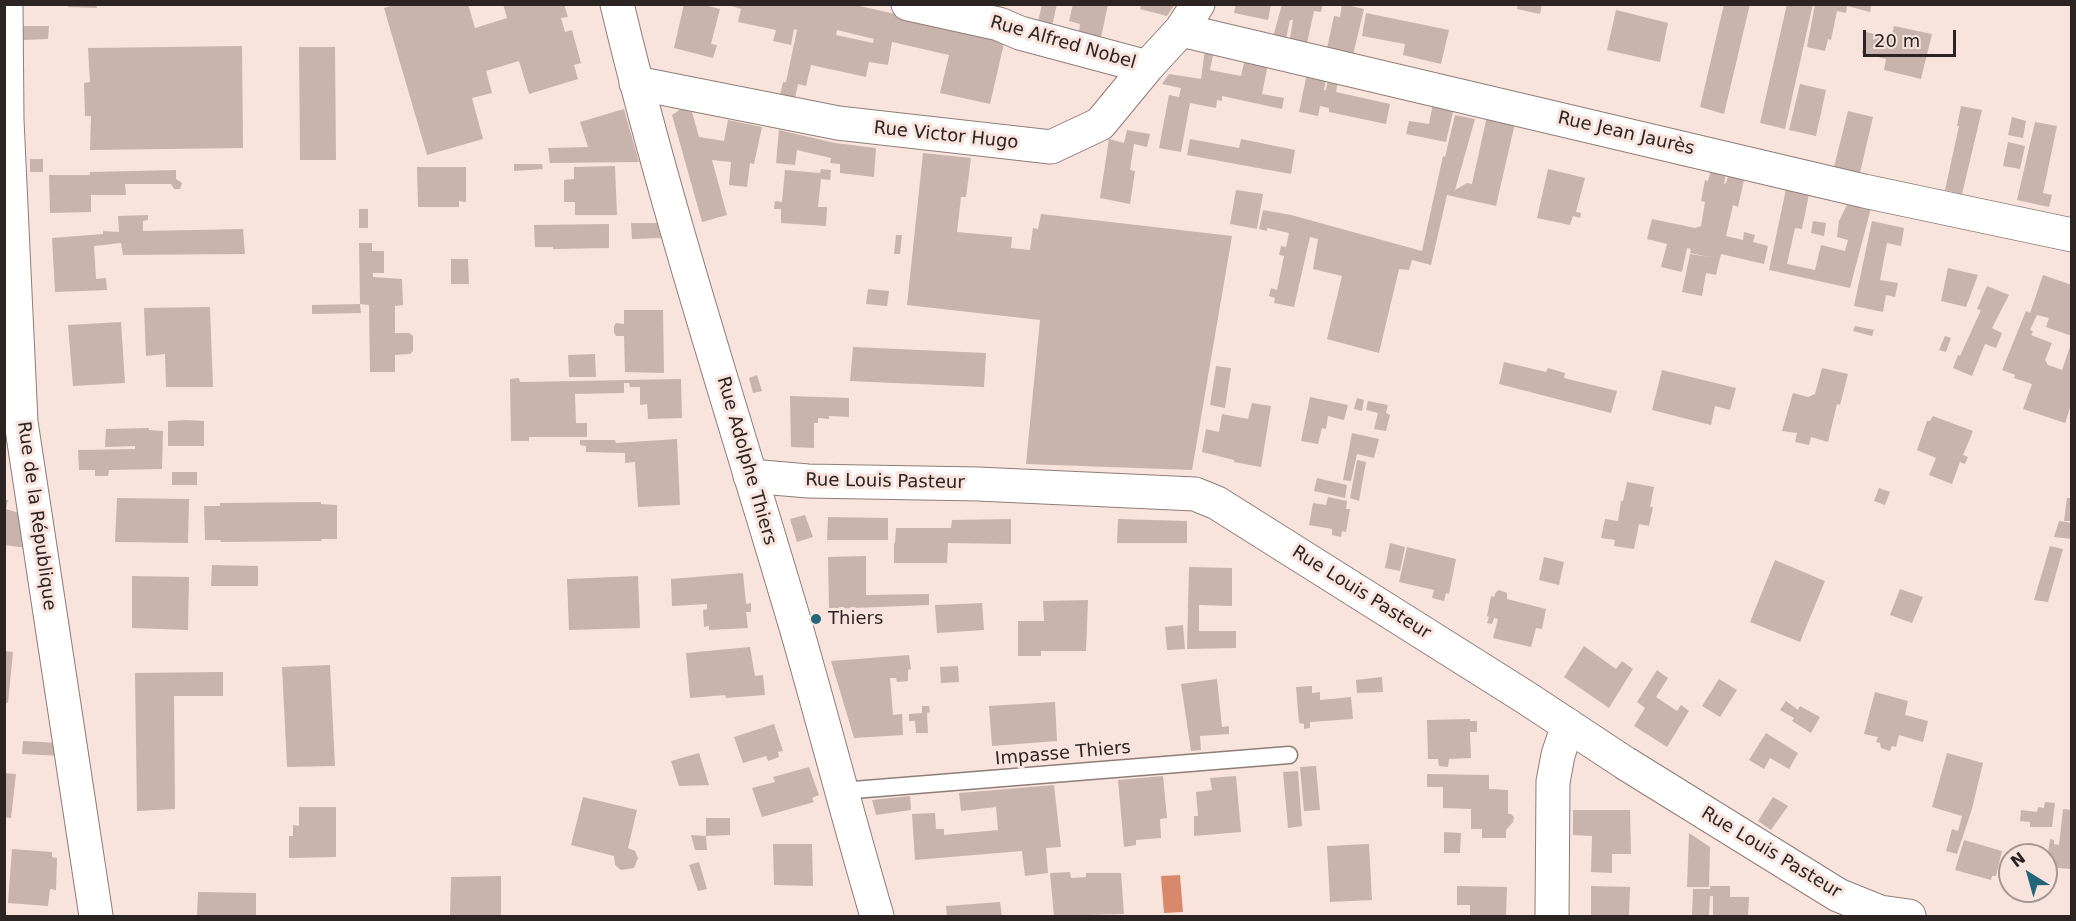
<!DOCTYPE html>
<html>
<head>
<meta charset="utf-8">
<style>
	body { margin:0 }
	#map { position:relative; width:2076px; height:921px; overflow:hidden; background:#f9e4dd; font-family:"DejaVu Sans",sans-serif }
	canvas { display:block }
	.frame { position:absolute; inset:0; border:6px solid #2c2422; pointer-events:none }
	.north { position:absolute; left:1998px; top:843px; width:60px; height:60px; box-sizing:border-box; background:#f9e4dd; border:2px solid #a79792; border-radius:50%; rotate:323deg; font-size:16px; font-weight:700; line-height:24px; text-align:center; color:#2c2422 }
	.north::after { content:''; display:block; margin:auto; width:21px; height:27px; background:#236579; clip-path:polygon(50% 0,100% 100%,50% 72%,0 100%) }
	.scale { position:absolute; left:1863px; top:30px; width:93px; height:27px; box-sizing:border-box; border:3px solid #2c2422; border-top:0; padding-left:8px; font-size:18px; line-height:21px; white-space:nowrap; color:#2c2422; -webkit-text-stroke:4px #f9e4dd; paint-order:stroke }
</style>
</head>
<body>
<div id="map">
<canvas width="2076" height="921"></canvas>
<div class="frame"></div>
<div class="north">N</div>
<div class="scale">20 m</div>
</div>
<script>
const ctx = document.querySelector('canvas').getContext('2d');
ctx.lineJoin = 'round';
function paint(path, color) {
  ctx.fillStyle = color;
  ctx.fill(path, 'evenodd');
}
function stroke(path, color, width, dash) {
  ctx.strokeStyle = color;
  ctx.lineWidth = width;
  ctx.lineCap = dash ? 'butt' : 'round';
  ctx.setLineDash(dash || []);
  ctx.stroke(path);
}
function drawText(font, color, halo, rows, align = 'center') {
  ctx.font = font + ' "DejaVu Sans",sans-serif';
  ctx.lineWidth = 6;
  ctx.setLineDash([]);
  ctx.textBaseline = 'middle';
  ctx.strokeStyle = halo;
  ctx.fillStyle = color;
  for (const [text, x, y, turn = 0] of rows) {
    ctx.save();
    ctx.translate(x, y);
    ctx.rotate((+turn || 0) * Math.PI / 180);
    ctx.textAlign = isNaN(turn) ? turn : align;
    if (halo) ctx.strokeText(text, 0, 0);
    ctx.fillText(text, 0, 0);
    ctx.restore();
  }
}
paint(new Path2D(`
	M1180 875 1183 912 1164 913 1161 876Z`), '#d8896b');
paint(new Path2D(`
	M68 4H96L97 8 68 7Z
	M398 4H468L475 28 507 18 503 4H564L568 17 561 18 565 32 572 30 581 63 574 65 578 79 529 94 519 61 486 71 492 93 472 98 483 139 427 155 384 8Z
	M684 4H700L720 9 711 44 717 45 713 58 674 48Z
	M725 4H851L1005 39 990 104 940 93 949 55 892 42 888 65 869 62 866 77 811 65 806 86 798 84 795 98 780 95 783 82H786L797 30 794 29 791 45 773 41 776 30 738 22 741 9ZM837 30 874 39 873 43 836 35Z
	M1042 4H1057L1052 26 1038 22Z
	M1073 4H1108L1101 38 1079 32 1080 24 1069 21Z
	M1141 4H1175L1167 16 1140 9Z
	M1236 4H1271L1268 20 1234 13Z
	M1282 4H1323L1321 12 1314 11 1306 48 1289 44 1293 20H1290L1285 44 1272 41Z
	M1342 4 1364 9 1352 59 1326 53 1334 16 1340 17Z
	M1518 4H1542L1540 14 1517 9Z
	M1724 4H1750L1724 114 1700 107Z
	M1787 4H1813L1785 129 1760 123Z
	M1815 4H1848L1871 5 1870 12 1847 6 1846 13 1837 11 1831 40 1828 39 1825 51 1807 47Z
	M1616 10 1668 23 1660 62 1607 50Z
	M1366 13 1449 30 1441 64 1403 55 1405 44 1362 36Z
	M23 26H49L48 39 23 40Z
	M1894 26 1932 34 1921 79 1884 70 1886 59 1862 53 1866 32 1891 38Z
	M242 46 243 148 90 150 91 116H85L84 83 90 82 88 48Z
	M299 47H335L336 160H300Z
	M1205 49 1214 51 1210 70 1241 76 1245 58 1268 64 1262 94 1284 98 1282 109 1222 96V101L1217 100 1216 108 1190 103 1181 152 1159 148 1169 95 1179 97 1181 88 1162 84 1169 74 1201 79Z
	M1307 73 1326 78 1324 90H1326L1328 78 1338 81 1336 92 1390 104 1386 124 1329 112V108L1320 106 1318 116 1299 112Z
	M1800 84 1826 90 1816 136 1789 130Z
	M1433 103 1454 108 1446 142 1406 134 1409 121 1429 124Z
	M1961 106 1982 110 1962 194 1945 190 1959 126H1957Z
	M624 109 639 162 550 163 548 148 588 147 580 122Z
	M681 109 692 112 699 137 724 141 728 120 762 127 754 164 750 163 747 187 729 185 731 162 712 160 727 215 702 222 672 115Z
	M1848 111 1873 117 1860 173 1853 171 1852 176 1833 171Z
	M1455 115 1475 119 1455 190 1467 183 1472 184 1487 116 1515 123 1496 206 1447 195 1431 265 1412 260 1409 270 1399 269 1379 353 1327 339 1342 276 1313 269 1318 239 1310 237 1294 307 1274 303 1275 298 1269 296 1271 288 1277 290 1284 256 1279 255 1281 246 1286 247 1289 233 1267 228V231L1259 229 1263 210 1291 215 1422 251 1443 156 1445 157Z
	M2012 117 2026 121 2023 138 2008 135Z
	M2035 122 2057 126 2043 193 2052 195 2049 207 2017 200Z
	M779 130 835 143 876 148 874 177 840 173V164L830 163 831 158 797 150 795 165 776 163Z
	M1127 130 1150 134 1147 147 1134 144 1130 170 1135 171 1130 204 1100 198 1109 139 1124 143Z
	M1190 139 1239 148 1241 139 1295 150 1291 174 1187 155Z
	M2008 142 2025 146 2020 169 2003 166Z
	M923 153 971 158 966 197H961L957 232 1012 237 1011 248 1030 250 1033 228 1038 229 1041 214 1232 236 1192 470 1026 464 1040 320 907 305Z
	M30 159H43V172H30Z
	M514 164H542L543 169 514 171Z
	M615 166 617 215H575V202H564V180L574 179V167Z
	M417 167H466V202L459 201V207H418Z
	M821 169 831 170 830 180 821 179 818 207H827L826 226 781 223V209H774L775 201 782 202 785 170 820 173Z
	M1548 169 1585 178 1576 212 1581 213 1580 218 1573 216 1570 225 1537 218Z
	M176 170V179L182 183 180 189H174L171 184H125L126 195H91V212L50 213 49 175H90V172Z
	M1711 170 1726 173 1724 184 1726 183 1729 172 1745 175 1738 207 1733 205 1726 236 1743 240 1744 232 1755 235 1753 242 1768 246 1764 264 1721 254 1716 275 1706 273 1702 296 1682 292 1690 254 1709 257 1690 253 1691 249 1687 248 1682 272 1661 267 1667 244 1647 239 1652 219 1695 228 1701 226 1705 202 1701 201 1705 180 1708 181Z
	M1786 189 1809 194 1802 229 1795 228 1787 264 1815 270 1821 245 1845 251 1848 240 1837 237 1839 221 1847 205 1871 208 1850 288 1769 270Z
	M1236 190 1263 194 1257 229 1230 224Z
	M359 209H368V228H359Z
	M148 215V220L143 221V231L243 229 245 254 123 255 121 243 94 246 96 279 106 278 107 290 55 292 52 238 103 234V231L119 232 118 216Z
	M1813 221 1826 223 1824 236 1811 233Z
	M1872 221 1904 228 1901 246 1887 243 1880 280 1898 283 1895 297 1886 295 1883 312 1854 306Z
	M631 223H657L661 238 632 239Z
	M609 224V248L553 249V247H535L534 225Z
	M896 235H902L900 254H894Z
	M359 243H372V251H384V273H373V277L402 279 403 305 395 306V333H409L413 336V351L410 354 395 355V372H370L369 305 360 304Z
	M451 259H468L469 284H451Z
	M1948 268 1978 275 1966 307 1941 301Z
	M2043 275 2072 285V319L2070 325H2072V336L2046 327 2049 318 2037 315 2030 330 2033 331 2031 335 2052 343 2045 360 2048 365 2062 370 2072 341V409L2070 408 2065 423 2023 409 2032 384 2014 378 2015 375 2002 370 2026 311 2030 313Z
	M1987 286 2009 295 1992 328 2002 333 1996 348 1985 344 1972 376 1953 368 1958 355 1960 356 1981 310 1977 309Z
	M868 289 889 291 887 306 866 304Z
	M360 304 361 313 312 314V305Z
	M210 307 213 387H166L165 354 146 356 144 308Z
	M624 310H663L664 373 625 372 624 336H616L614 333V326L616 323 624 324Z
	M121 322 125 383 73 386 68 325Z
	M1855 326 1874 330 1872 336 1853 331Z
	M1945 336 1951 338 1946 352 1939 350Z
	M853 347 986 353 984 387 850 381Z
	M595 354 596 377H569L568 355Z
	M1504 362 1546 372 1548 368 1565 373 1564 378 1617 391 1611 413 1499 384Z
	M1216 366 1231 368 1225 408 1210 405Z
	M1822 368 1848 374 1840 405 1837 404 1828 442 1811 437 1809 445 1795 442 1797 433 1782 431 1793 393 1808 397 1815 394Z
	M1662 370 1736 388 1730 410 1715 406 1711 425 1652 410Z
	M757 375 762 391 753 393 749 378Z
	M519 378 520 382 681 379 682 418 648 419 647 404 640 405V387H630L629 383H624V393L575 394 576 423H587V437H529V441H511L510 379Z
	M790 396 849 398V417L829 416V419L818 418V423H814V448L791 447Z
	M1310 397 1348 405 1344 420 1328 416 1326 429 1322 428 1318 444 1301 441Z
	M1357 398 1364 400 1362 411 1354 409Z
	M1368 401 1388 405 1386 413 1390 415 1386 431 1374 429 1378 413 1366 410Z
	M1252 403 1271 406 1261 467 1234 462V460L1202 452 1206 429 1219 432 1222 414 1248 419Z
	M1933 416 1973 431 1963 455 1968 457 1965 464 1960 462 1952 484 1929 475 1936 458 1917 450 1927 421H1930Z
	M186 420 204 421V446H168V421Z
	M149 428V430L163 431 162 469 109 470 108 476H95V470H79L78 450 135 449V446L105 447 106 429Z
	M1352 433 1379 439 1374 458 1357 454 1351 481 1343 480Z
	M677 439 680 505 638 507 635 462 625 463V453L586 452V446L580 445V440H615L616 443Z
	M1357 460 1366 462 1359 501 1350 498Z
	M172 472H197V485H172Z
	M1317 478 1347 485 1345 498 1314 491Z
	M1627 482 1654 487 1650 507H1653L1649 526 1639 524 1634 549 1614 546 1615 540 1601 538 1605 519 1618 521 1621 501H1623Z
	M1879 488 1890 492 1885 505 1874 501Z
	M1328 497 1347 501 1346 509H1350L1346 532 1342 531 1341 537 1332 535V529L1309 525 1313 503 1326 505Z
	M117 498 189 499 188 543 115 542Z
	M2067 498H2072V521H2064Z
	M4 500H8L6 509 22 514 28 548 4 545Z
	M321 502V504L337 505V539H322L321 541 221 542 220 540H205L204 506H220V503Z
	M805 515 813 537 797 542 790 519Z
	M828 517 888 518V540H827Z
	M1011 519V544L948 543 947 563H894V543H895L896 528H951L952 520Z
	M1118 519 1187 521V543H1117Z
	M2059 521 2072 523V539L2054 537Z
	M1390 543 1405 547 1400 571 1385 568Z
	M2050 546 2063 549 2048 602 2034 600Z
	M1407 547 1456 559 1449 594 1446 593 1444 601 1432 598 1434 590 1399 582Z
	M866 556V595L929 594V605L829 609 828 557Z
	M1544 557 1564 562 1559 585 1539 580Z
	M1775 560 1825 581 1800 642 1750 622Z
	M212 565 258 566V586H211Z
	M1189 567 1232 568V606L1199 605V631H1236V648L1187 649Z
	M743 573 746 604 751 603V612H746L748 628 709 630V626L704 627 703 610 707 609V604L672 606 671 579Z
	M132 576 189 577 188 630 132 628Z
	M638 576 640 628 569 630 567 579Z
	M1900 589 1923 597 1912 623 1890 615Z
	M1499 590 1507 593V599L1546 609 1542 629 1536 628 1531 647 1493 638 1498 619 1494 618 1492 624 1487 623 1489 617 1487 616 1491 596 1494 597 1496 592Z
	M1088 600 1086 651H1041V656H1018V621H1044L1043 601Z
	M982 603 984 630 937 633 935 605Z
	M1183 625 1185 649 1167 650 1165 627Z
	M1584 646 1616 669 1622 661 1633 669 1609 708 1564 677Z
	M750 647 755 676 763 675 765 695 726 698 725 695 690 698 686 653Z
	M4 651 13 652 8 703 4 702Z
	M909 655 911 669 908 670V681L897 682 896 678H890L893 715 902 714 903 735 854 738 831 661Z
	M330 665 335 766 287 767 282 667Z
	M958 666 959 682 941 683 940 667Z
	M1657 670 1668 678 1656 697 1677 711 1681 705 1689 711 1667 747 1634 726 1645 708 1637 702Z
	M223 672V696H174L175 809 137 811 135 673Z
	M1382 677 1383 692 1357 693 1356 680Z
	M1217 679 1222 727 1229 726V734L1200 736 1201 750 1191 751 1181 684Z
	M1719 679 1737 690 1720 717 1702 706Z
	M1312 686V693L1320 692V700L1351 697 1353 719 1310 722V728L1304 729V724L1299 723 1296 687Z
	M1875 692 1908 701 1905 715 1928 721 1923 742 1899 735 1896 747 1892 746 1890 751 1881 748 1880 743 1876 742 1878 737 1864 734Z
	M1786 701 1798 710 1800 706 1820 717 1811 733 1792 721 1794 718 1780 710Z
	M1055 702 1057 741 992 746 989 706Z
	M922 706H929L930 712 927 713 928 733H916L915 721H909V714L922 713Z
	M1470 719V721H1477V732H1470L1471 758 1449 759 1448 767 1439 766 1438 759H1428L1427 720Z
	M774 724 783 751 778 752 779 757 768 761 766 756 743 763 734 737Z
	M1766 733 1798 753 1789 769 1770 758 1764 769 1749 760Z
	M23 741 59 743 61 756 22 754Z
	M699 753 709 785 679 786 671 761Z
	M1947 753 1983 763 1972 809 1957 854 1946 851 1952 829 1958 831 1962 816 1932 807Z
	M1316 766 1320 810 1304 811 1300 767Z
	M809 767 819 795 812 798 814 802 762 817 752 788 775 782 773 777Z
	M1298 771 1302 826 1288 828 1283 772Z
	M4 773 16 774 11 818 4 817Z
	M1427 774 1489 775V789L1508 790V814H1511L1514 817 1513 822 1506 830V838H1482V829H1471V809L1443 808V787H1427Z
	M1163 776 1167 818 1160 819 1161 838 1136 840V845L1124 847 1118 780Z
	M1236 776 1241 832 1194 836V816H1198L1196 792 1212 790 1210 778Z
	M1054 785 1061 847 1046 848 1048 873 1025 876 1022 851 915 860 912 814 935 813 936 829H944V835L998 830 996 807 961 811 959 793Z
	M910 796 911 810 876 815 872 800Z
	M583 797 637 810 628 848 635 851 638 858 634 868 621 870 615 865 614 856 571 845Z
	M1773 797 1788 806 1771 830 1758 821Z
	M2045 802 2055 803 2052 827H2030V822L2020 821 2021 810 2037 812 2038 807 2044 808Z
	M299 807H336V857L289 858V836H293V825L299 826Z
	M2063 809 2072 810V869L2046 867 2050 839 2054 840V844L2059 845Z
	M1573 810H1630L1631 854H1612V873L1591 872 1592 836 1573 835Z
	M706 818H730V835L706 836Z
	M1444 832 1461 833 1460 853H1444Z
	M1689 833 1710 847 1709 887H1687Z
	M691 835 706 836 707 850H695Z
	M1964 840 2002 851 1996 876H1992L1991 880 1955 870Z
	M773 844H812L813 886 774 885Z
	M1369 844 1372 900 1330 902 1327 846Z
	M12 849 52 852V857L57 858 56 890 50 889 48 906 8 903Z
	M699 862 707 889 698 891 689 865Z
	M1070 872 1071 878 1086 877V873H1121L1124 914 1054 916 1050 873Z
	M501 876V916H450L451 877Z
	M1457 886 1507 887 1506 916H1470V905H1457Z
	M1591 886 1630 887 1629 916H1591Z
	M1710 886H1730V897H1749L1748 916H1713V896H1710L1709 916H1692L1693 889H1710Z
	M2015 891H2026L2025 897H2014Z
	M2029 891H2044L2043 897H2028Z
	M198 892 256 893V916H197Z
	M1000 902 1002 916H947L946 906Z`), '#c8b4ad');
const service = new Path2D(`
	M841 791 1289 755`);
const minor = new Path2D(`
	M6 4 7 120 21 422 96 916
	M908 4 999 24 1020 33 1147 67
	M1181 30 1864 191 2072 235
	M636 83 838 123 1051 147 1100 124 1147 67 1181 30 1198 4
	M750 476 808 481 978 484 1195 494 1217 503 1525 697 1625 763 1838 895 1880 912 1909 916
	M1552 916 1553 782 1558 755 1568 725`);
const tertiary = new Path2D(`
	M617 4C667 214 735 420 796 627 824 724 849 821 877 916`);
stroke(service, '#8f7d76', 19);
stroke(minor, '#8f7d76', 35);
stroke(tertiary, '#8f7d76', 35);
stroke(service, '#fff', 16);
stroke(minor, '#fff', 33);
stroke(tertiary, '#fff', 33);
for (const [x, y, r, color] of [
	[816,619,6,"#236579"]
]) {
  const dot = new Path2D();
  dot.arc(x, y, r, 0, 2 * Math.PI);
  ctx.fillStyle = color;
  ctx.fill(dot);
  stroke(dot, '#f9e4dd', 2);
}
drawText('18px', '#2c2422', '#f9e4dd', [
	["Rue Alfred Nobel",1063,43,16],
	["Rue Jean Jaurès",1626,134,13],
	["Rue Victor Hugo",946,136,6],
	["Rue Adolphe Thiers",746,461,74],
	["Rue Louis Pasteur",885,482,1],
	["Rue de la République",36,516,82],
	["Rue Louis Pasteur",1361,593,32],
	["Impasse Thiers",1063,754,-5],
	["Rue Louis Pasteur",1771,853,31]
]);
drawText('18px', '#2c2422', '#f9e4dd', [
	["Thiers",828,619]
], 'left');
</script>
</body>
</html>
